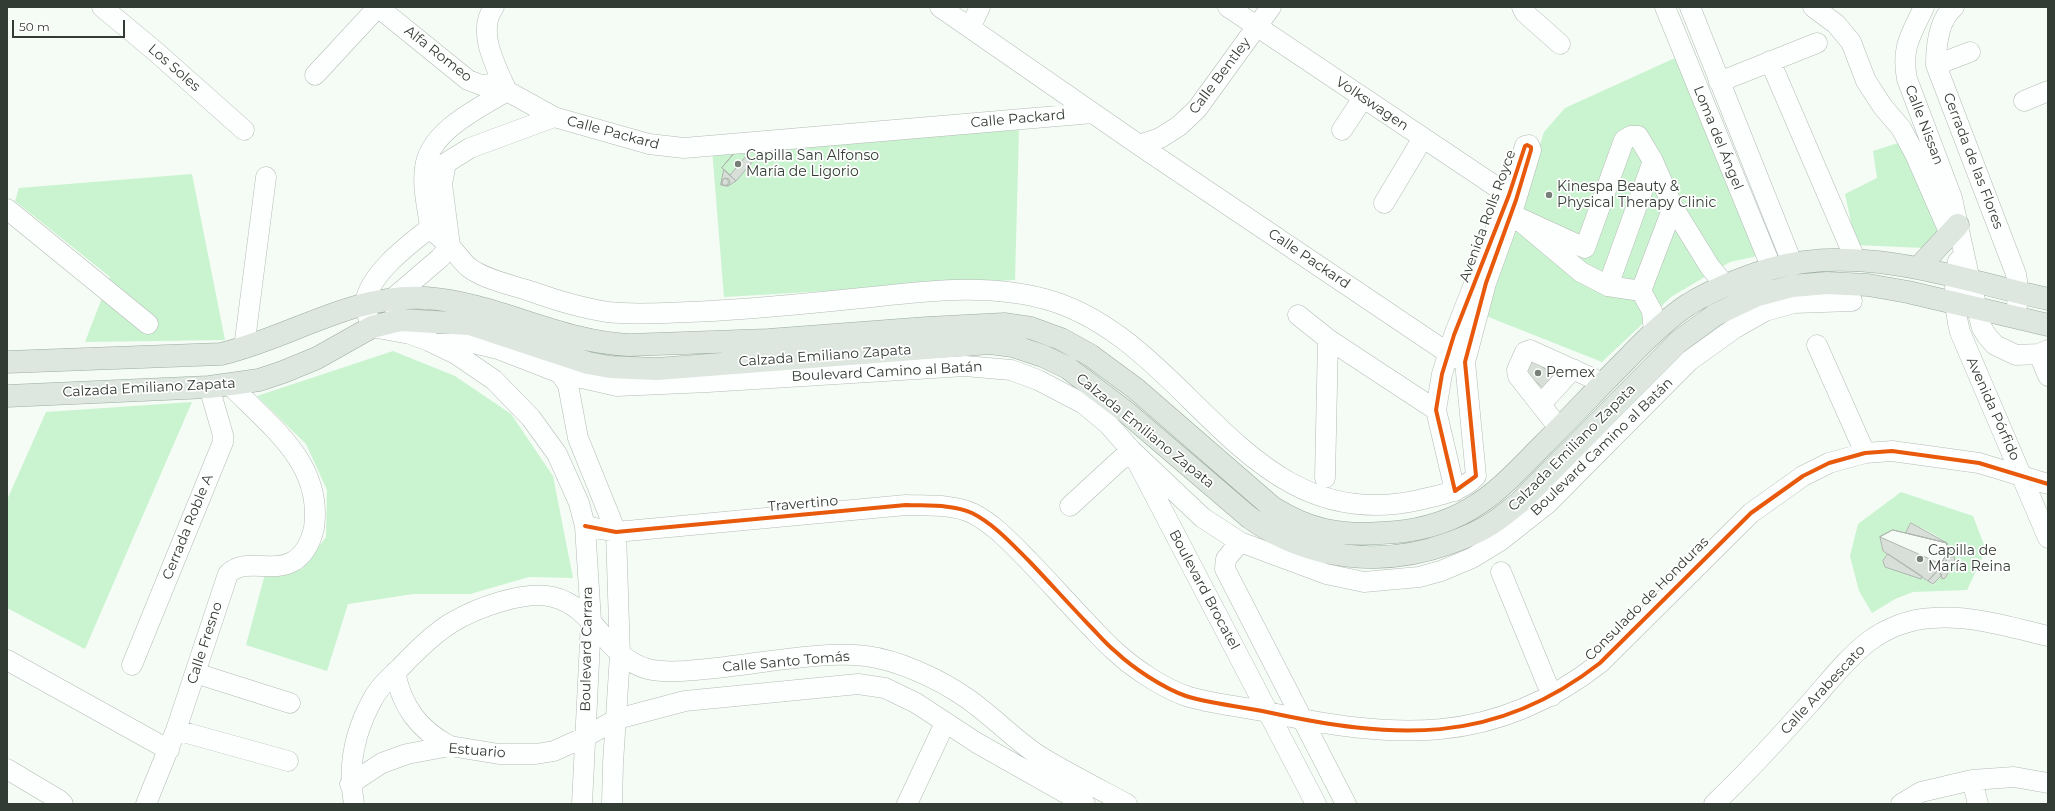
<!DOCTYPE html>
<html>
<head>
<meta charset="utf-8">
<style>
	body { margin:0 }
	#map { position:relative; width:2055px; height:811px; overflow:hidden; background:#f4fcf5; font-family:Montserrat,sans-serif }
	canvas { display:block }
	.frame { position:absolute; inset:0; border:8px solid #333c34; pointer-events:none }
	.scale { position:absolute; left:12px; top:20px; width:113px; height:18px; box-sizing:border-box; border:2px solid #333c34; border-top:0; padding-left:5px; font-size:12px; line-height:14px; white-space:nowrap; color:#333c34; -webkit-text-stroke:3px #fff; paint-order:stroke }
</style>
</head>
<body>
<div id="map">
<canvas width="2055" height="811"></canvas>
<div class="frame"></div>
<div class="scale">50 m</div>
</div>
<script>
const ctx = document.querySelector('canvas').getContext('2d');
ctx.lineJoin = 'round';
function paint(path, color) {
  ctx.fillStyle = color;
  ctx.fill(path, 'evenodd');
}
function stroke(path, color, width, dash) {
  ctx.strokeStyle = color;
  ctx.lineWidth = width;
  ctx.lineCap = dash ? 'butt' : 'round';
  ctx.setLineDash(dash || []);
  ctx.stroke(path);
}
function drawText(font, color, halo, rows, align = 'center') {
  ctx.font = font + ' Montserrat,sans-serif';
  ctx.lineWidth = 3.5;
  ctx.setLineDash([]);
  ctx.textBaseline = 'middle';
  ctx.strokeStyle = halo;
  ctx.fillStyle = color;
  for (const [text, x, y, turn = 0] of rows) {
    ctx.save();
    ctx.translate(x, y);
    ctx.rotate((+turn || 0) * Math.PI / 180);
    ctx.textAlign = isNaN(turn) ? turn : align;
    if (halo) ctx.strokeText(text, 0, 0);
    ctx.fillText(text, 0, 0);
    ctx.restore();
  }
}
paint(new Path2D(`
	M1675 58 1757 256 1730 262 1671 297 1602 362 1486 316 1544 132 1565 108Z
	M1019 130 1015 280 724 297 712 149Z
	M1923 135 1947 235 1924 248 1856 245 1845 194 1877 178 1873 151Z
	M192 174 225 340 85 342 110 277 15 201 19 188Z
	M393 351 455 376 511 414 553 476 573 578 529 577 470 594H413L348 604 327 671 246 645 265 574 302 569 326 537 327 490 306 444 257 396Z
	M192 402 85 649 7 608V500L46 412Z
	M1901 492 1973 516 1986 550 1967 590 1913 592 1895 599 1872 613 1859 591 1850 556 1858 524ZM1911 523C1926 531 1954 539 1949 559L1954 557 1955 562 1945 578 1942 579V575L1933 585 1922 576 1920 578 1883 561 1888 554 1883 551 1880 537 1893 530 1906 533Z`), '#caf3d0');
const building = new Path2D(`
	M739 148 754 160 736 181 722 168Z
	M739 148 747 155 730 175 722 168Z
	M724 170 736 181 728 186 721 185Z
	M722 182a4 4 0 1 1 8 0a4 4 0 1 1-8 0Z
	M721.5 182a3.5 3.5 0 1 1 7 0a3.5 3.5 0 1 1-7 0Z
	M1531 356 1556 379 1545 390 1521 368Z
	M1911 523 1947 543 1906 533Z
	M1893 530 1947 543V553L1938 570 1928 581 1883 551 1880 537Z
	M1893 530 1947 543V553L1941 564 1880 537Z
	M1947 545 1951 552 1949 559H1947L1940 573 1942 575 1933 584 1928 581 1938 570 1947 553Z
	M1888 554 1922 576 1921 579 1885 567 1883 561Z
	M1954 556 1955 562 1945 578 1942 579 1940 573 1947 559Z`);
paint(building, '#d7dfd8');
stroke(building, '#afb6af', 1);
const minor = new Path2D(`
	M102 7 155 51 244 130
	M378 7 468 80 481 85 503 83
	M494 7C476 31 496 67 507 91
	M940 7 1139 145 1448 353 1459 359
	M1228 7 1516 200
	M1522 7 1525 13 1560 44
	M1665 7 1772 269
	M1690 7 1793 265
	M1813 7 1836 24 1851 42 1866 81 1883 107 1901 128 1915 154 1950 234
	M1924 7C1911 35 1901 47 1907 79L1952 198 1970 281 1982 328 1987 336 1995 345 2016 355 2039 354 2048 350
	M1954 7C1938 20 1936 46 1936 65L2016 274C2019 290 2019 302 2014 317
	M970 28 980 7
	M1770 61 1856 261
	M1936 65 1970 52
	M315 75 378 7
	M1719 82 1817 43
	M507 91 554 117 649 144 684 148 1093 113
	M2024 101 2048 91
	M1342 130 1363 98
	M1139 145 1160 138 1179 126 1197 109 1271 7
	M1384 203 1423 138
	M7 209 148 324
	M430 228C437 235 445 241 451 248 458 254 463 264 471 269 487 280 511 285 530 291 555 300 581 308 608 312 634 315 662 313 688 312 750 310 811 303 872 297 932 290 997 283 1055 302 1193 348 1248 539 1419 500 1439 495 1462 492 1476 476L1465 362 1486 283 1516 200 1531 150 1529 145 1525 146 1509 195 1454 335 1442 374 1436 410 1455 491
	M430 228C408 245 368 275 365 304 364 310 370 320 372 327L410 334 429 341 456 354 494 380 531 418 557 454 579 503 585 526 591 621 582 804
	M430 228C428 209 422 187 425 168 429 131 479 108 507 91
	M450 246 442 184 446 163 470 148 554 117
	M1958 261C1953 286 1954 308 1960 332L2048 538
	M1608 286 1653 161
	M1641 291 1608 286 1581 272 1513 215 1585 248 1624 140 1631 136H1638L1653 161 1673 207 1710 267 1725 285
	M395 308 392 299 440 258 450 246
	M1298 315 1328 339 1436 410
	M1654 332 1652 311 1641 291 1673 207
	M436 344 473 343 498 349 560 373 617 386 708 382 965 366 1011 370 1038 380 1084 404 1108 424 1131 450 1203 518 1240 542 1326 574 1364 582 1419 577 1441 571 1472 558 1500 541 1547 504 1689 361 1735 328 1765 311 1794 303 1852 301
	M1817 345 1865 453
	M244 348 266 177
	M2039 354 2048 376
	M560 373 568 385 578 438 616 532 620 655 613 763 612 804
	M1541 404 1573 369
	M1559 428 1518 376 1517 370 1525 352 1530 350 1603 383
	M1325 478 1328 339
	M1070 506 1131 450 1316 804
	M585 526 616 532 906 505C927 506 952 504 972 513 994 524 1012 544 1029 561 1049 582 1068 603 1088 624 1097 633 1106 644 1116 652 1133 668 1163 688 1186 696 1211 704 1240 706 1267 712 1392 739 1493 747 1600 663L1751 513 1803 476 1829 463 1865 453 1892 451 1979 463 2048 484
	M1240 542 1226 559 1225 569 1346 804
	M1501 572 1552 696
	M7 660 169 750
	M132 665 223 442V435L209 387
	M395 672C402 707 419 730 450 746
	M195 673 290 703
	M176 730 288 761
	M7 769 59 800 63 804
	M1972 780 1978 804
	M350 784 382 763 407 754 450 746 499 754H536L554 751 585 737 617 719 685 701 858 684 885 688 916 703 977 743 1085 804
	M146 804 176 730 228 574C246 557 271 573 292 562 305 555 311 541 314 528 323 463 270 426 230 385
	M354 804C347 766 355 730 374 697 380 686 391 676 400 668 415 652 432 635 451 623 476 608 524 590 553 597 595 607 606 658 648 669 670 674 694 670 716 668 763 663 821 651 866 656 898 660 939 679 965 697 992 715 1014 740 1041 757 1069 774 1099 789 1127 804
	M907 804 945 723
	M1714 804C1748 772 1779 738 1810 703 1828 683 1846 659 1868 642 1886 628 1910 619 1932 618 1972 615 2010 627 2048 636
	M1901 804 1921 792 1972 780 2014 777 2048 783`);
const major = new Path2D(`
	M1918 268 1958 225
	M7 362 221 354C290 338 353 293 426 298 496 303 559 342 629 345L768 340 927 328 1004 324 1031 328 1061 339 1090 355 1136 389 1272 507C1309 530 1338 536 1381 533 1412 532 1443 525 1470 509 1498 493 1520 468 1543 445 1571 417 1598 388 1626 360 1645 340 1666 319 1689 304 1714 289 1742 278 1770 269 1862 242 1958 280 2048 299
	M7 396 209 387 259 380 283 372 317 358 372 327 400 320 470 324 588 363 610 367 657 369 990 343 1013 346 1043 356 1068 368 1126 412 1250 518C1309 560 1382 568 1450 543 1464 538 1481 531 1494 522 1503 516 1511 509 1520 502L1678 342 1715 315 1755 296 1792 286 1827 283 1868 285 1908 292 2048 325`);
stroke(minor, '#b4bbb5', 21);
stroke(major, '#9bad9f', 23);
stroke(minor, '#fdfffe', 20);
stroke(major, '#dde6df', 22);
stroke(new Path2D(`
	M1527 145 1531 147V150L1516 200 1486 283 1465 362 1476 476 1455 491 1436 410 1442 374 1454 335 1509 195 1525 146Z
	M585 526 616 532 906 505C927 506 952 504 972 513 994 524 1012 544 1029 561 1049 582 1068 603 1088 624 1097 633 1106 644 1116 652 1133 668 1163 688 1186 696 1211 704 1240 706 1267 712 1392 739 1493 747 1600 663L1751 513 1803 476 1829 463 1865 453 1892 451 1979 463 2048 484`), '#e8590c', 4);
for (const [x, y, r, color] of [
	[738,164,4,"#777f78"],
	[1549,195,4,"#777f78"],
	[1538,373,4,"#777f78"],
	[1920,559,4,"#777f78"]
]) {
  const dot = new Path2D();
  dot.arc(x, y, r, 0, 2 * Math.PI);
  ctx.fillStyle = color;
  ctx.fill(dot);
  stroke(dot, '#fff', 1.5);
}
drawText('14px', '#333c34', '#fff', [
	["Alfa Romeo",438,54,38],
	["Los Soles",174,68,41],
	["Calle Bentley",1220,76,-53],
	["Volkswagen",1372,104,34],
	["Calle Packard",1018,119,-5],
	["Calle Nissan",1924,125,69],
	["Calle Packard",613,133,15],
	["Loma del Ángel",1718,138,68],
	["Cerrada de las Flores",1973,161,69],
	["Avenida Rolls Royce",1488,216,-70],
	["Calle Packard",1309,259,34],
	["Calzada Emiliano Zapata",825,356,-4],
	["Boulevard Camino al Batán",887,372,-3],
	["Calzada Emiliano Zapata",149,388,-3],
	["Avenida Pórfido",1993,409,66],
	["Calzada Emiliano Zapata",1145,431,39],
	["Boulevard Camino al Batán",1602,447,-44],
	["Calzada Emiliano Zapata",1572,448,-45],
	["Travertino",803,504,-5],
	["Cerrada Roble A",188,527,-68],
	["Boulevard Brocatel",1204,590,62],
	["Consulado de Honduras",1647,599,-45],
	["Calle Fresno",205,643,-72],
	["Boulevard Carrara",587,649,-89],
	["Calle Santo Tomás",786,662,-5],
	["Calle Arabescato",1823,690,-47],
	["Estuario",477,751,5]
]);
drawText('14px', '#333c34', '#fff', [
	["Capilla San Alfonso",746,156],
	["María de Ligorio",746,172],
	["Kinespa Beauty &",1557,187],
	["Physical Therapy Clinic",1557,203],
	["Pemex",1546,373],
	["Capilla de",1928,551],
	["María Reina",1928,567]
], 'left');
</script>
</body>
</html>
